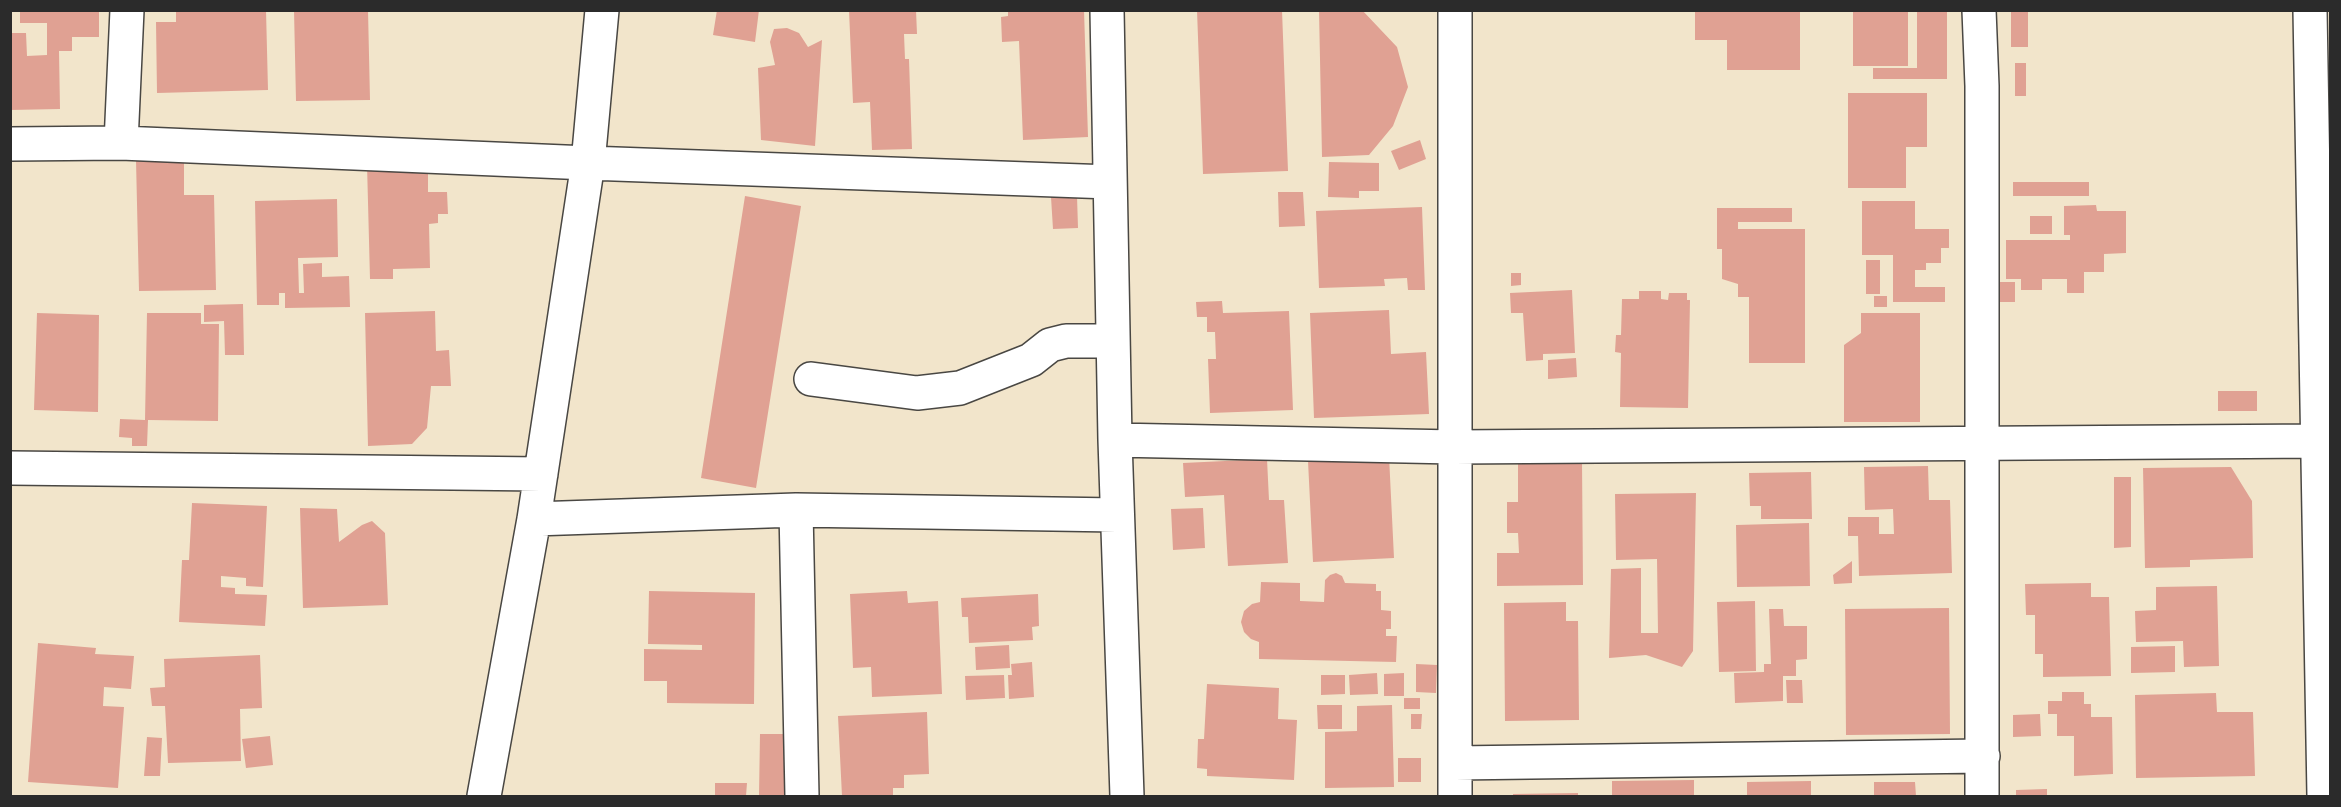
<!DOCTYPE html>
<html>
<head>
<meta charset="utf-8">
<style>
	body { margin:0 }
	#map { position:relative; width:2341px; height:807px; overflow:hidden; background:#f2e5cb; font-family:"IM FELL English",serif }
	canvas { display:block }
	.frame { position:absolute; inset:0; border:12px solid #2b2b2b; pointer-events:none }
</style>
</head>
<body>
<div id="map">
<canvas width="2341" height="807"></canvas>
<div class="frame"></div>
</div>
<script>
const ctx = document.querySelector('canvas').getContext('2d');
ctx.lineJoin = 'round';
function paint(path, color) {
  ctx.fillStyle = color;
  ctx.fill(path, 'evenodd');
}
function stroke(path, color, width, dash) {
  ctx.strokeStyle = color;
  ctx.lineWidth = width;
  ctx.lineCap = dash ? 'butt' : 'round';
  ctx.setLineDash(dash || []);
  ctx.stroke(path);
}
paint(new Path2D(`
	M20 10H99V37H72V51H59L60 109 10 110V33H26L27 56 47 55V23H20Z
	M176 10H266L268 90 157 93 156 22H176Z
	M294 10H368L370 100 296 101Z
	M717 10H759L755 42 713 35Z
	M849 10H916L917 34H904L905 59H909L912 149 872 150 870 102 853 103Z
	M1008 10H1084L1088 137 1023 140 1019 41 1002 42 1001 17 1008 16Z
	M1197 10H1282L1288 171 1203 174Z
	M1319 10H1362L1397 47 1408 87 1393 126 1369 155 1322 157Z
	M1695 10H1800V70H1727V40H1695Z
	M1853 10H1908V66H1853Z
	M1917 10H1947V79H1873V68H1917Z
	M2011 10H2028V47H2011Z
	M787 28 799 33 808 47 822 40 815 146 761 140 758 68 775 65 770 42 774 29Z
	M2015 63H2026V96H2015Z
	M1848 93H1927V147H1906V188H1848Z
	M1420 140 1426 159 1399 170 1391 151Z
	M184 159V195H214L216 290 139 291 136 160Z
	M1329 162 1379 163V191H1359V198L1328 197Z
	M428 163V192H447L448 214H438V223L429 224 430 268 393 269V279H370L367 164Z
	M2013 182H2089V196H2013Z
	M1278 192H1303L1305 226 1279 227Z
	M745 196 801 206 756 488 701 478Z
	M1077 196 1078 228 1053 229 1051 197Z
	M337 199 338 257 298 258 299 293H304L303 264 322 263V277L349 276 350 307 285 308V293H279V305H257L255 201Z
	M1862 201H1915V229H1949V248H1941V263H1926V270H1915V287H1945V302H1893V255H1862Z
	M2096 205 2097 211H2126V253L2104 254V272H2084V293H2067V279H2042V290H2021V279H2006V240H2070V235H2064V206Z
	M1422 207 1425 290H1408L1407 278 1384 279 1385 286 1319 288 1316 211Z
	M1717 208H1792V222H1738V229H1805V363H1749V297H1738V284L1722 279V249H1717Z
	M2030 216H2052V234H2030Z
	M1866 260H1880V294H1866Z
	M1511 273H1521V285L1511 286Z
	M1999 282H2015V302H1999Z
	M1572 290 1575 353 1543 354V360L1526 361 1523 313H1511L1510 293Z
	M1639 291H1661V299L1668 300 1669 293H1687V300H1690L1688 408 1620 407 1621 353 1615 352 1616 335H1621L1622 299H1639Z
	M1874 296H1887V307H1874Z
	M1222 301 1223 313 1289 311 1293 410 1210 413 1208 359H1216L1215 332H1207V317H1197L1196 302Z
	M243 304 244 355H225L224 321 204 322V305Z
	M1389 310 1391 354 1426 352 1429 414 1314 418 1310 313Z
	M435 311 436 351 449 350 451 386H431L427 428 412 444 368 446 365 313Z
	M37 313 99 315 98 412 34 410Z
	M147 313H201V324H219L218 421 148 420 147 446H132V438L119 437 120 419 145 420Z
	M1861 313H1920V422H1844V345L1861 333Z
	M1576 358 1577 377 1548 379V360Z
	M2218 391H2257V411H2218Z
	M1389 456 1394 558 1313 562 1308 461Z
	M1267 459 1269 500H1284L1288 563 1228 566 1224 495 1185 497 1183 463Z
	M1582 461 1583 585 1497 586V553H1519L1518 533H1507V502H1518V462Z
	M1928 466 1929 500H1950L1952 573 1859 576 1858 536H1848V517H1879V534H1894L1893 509 1865 510 1864 467Z
	M2231 467 2252 501 2253 558 2190 560V567L2145 568 2143 468Z
	M1811 472 1812 519H1761V506H1750L1749 473Z
	M2114 477H2131V547L2114 548Z
	M1696 493 1693 651 1682 667 1646 655 1609 658 1611 569 1641 568V633H1658L1657 559 1616 560 1615 494Z
	M192 503 267 506 263 587 246 586V578L221 576V587L235 588V594L267 595 265 626 179 622 182 560H189Z
	M300 508 337 509 339 542 362 525 372 521 385 533 388 605 303 608Z
	M1203 508 1205 548 1173 550 1171 509Z
	M1809 523 1810 586 1737 587 1736 525Z
	M1852 561V583L1834 584 1833 575Z
	M1336 573 1342 576 1345 583 1376 584V591H1381V610L1391 611V629H1386V636H1397L1396 662 1259 659V642L1251 639 1244 632 1241 622 1244 611 1252 604 1260 602 1261 582 1300 583V601L1324 602 1325 580 1330 575Z
	M2091 583V597H2109L2111 676 2043 677V654H2035V615H2026L2025 584Z
	M2217 586 2219 666 2184 667 2183 641 2136 642 2135 611 2156 610V587Z
	M649 591 755 593 754 704 667 703V681H644V649L702 650V645L648 644Z
	M907 591 908 603 938 601 942 694 872 697 871 667 853 668 850 594Z
	M1038 594 1039 626 1032 627 1033 640 969 643 968 617H962L961 598Z
	M1755 601 1756 671 1719 672 1717 602Z
	M1566 602V621H1578L1579 720 1505 721 1504 603Z
	M1949 608 1950 734 1846 735 1845 609Z
	M1769 609H1783L1784 626H1807V659L1796 660V676H1783V701L1735 703 1734 673 1764 672V664H1771Z
	M38 643 96 648 95 654 134 656 131 689 104 687 103 706 124 707 118 788 28 782Z
	M1009 645 1010 668 976 670 975 647Z
	M2175 646V672L2131 673V647Z
	M260 655 262 708 240 709 241 761 168 763 165 706H152L150 688 165 687 164 659Z
	M1032 662 1034 697 1009 699 1008 675H1012L1011 664Z
	M1416 664 1437 665 1436 693 1416 692Z
	M1377 673 1378 694 1350 695 1349 675Z
	M1404 673V696H1384V674Z
	M1004 675 1005 698 966 700 965 676Z
	M1321 675H1345V694L1321 695Z
	M1786 680H1802L1803 703H1787Z
	M1207 684 1279 688 1278 719 1297 720 1294 780 1207 776V769L1197 768 1198 739H1204Z
	M2062 692H2084V704H2091V717H2112L2113 774 2074 776V736H2057V714H2048V701H2062Z
	M2216 693 2217 712H2253L2255 776 2136 778 2135 695Z
	M1404 698H1420V709H1404Z
	M1317 705H1342V729H1318Z
	M1392 705 1394 787 1325 788V732L1357 731V706Z
	M927 712 929 774 904 775V788H893V796H842L838 716Z
	M1411 714H1422L1421 729H1411Z
	M2040 714 2041 736 2013 737V715Z
	M760 734H789L788 796H759Z
	M270 736 273 765 246 768 242 739Z
	M147 737 162 738 160 776H144Z
	M1398 758H1421V782H1398Z
	M1694 780V796H1612V781Z
	M1811 781V796H1747V782Z
	M1874 782H1915L1916 796 1874 795Z
	M715 783H747L746 796H715Z
	M2047 789V796L2016 795V790Z
	M1578 793V796H1513V794Z`), '#e0a193');
const minor = new Path2D(`
	M1107 10 1115 440 1127 796
	M1979 10 1982 86V796
	M2310 10 2324 796
	M121 143 127 10
	M10 144 121 143 588 163 1110 182
	M811 379 917 393 960 388 1031 360 1050 345 1066 341H1113
	M1115 440 1454 447 2319 441
	M10 468 541 474
	M796 510 802 796
	M534 519 796 510 1117 515
	M1455 763 1983 756
	M484 796 534 519 588 163 602 10
	M1455 796V10`);
stroke(minor, '#494743', 36);
stroke(minor, '#fff', 33);
</script>
</body>
</html>
